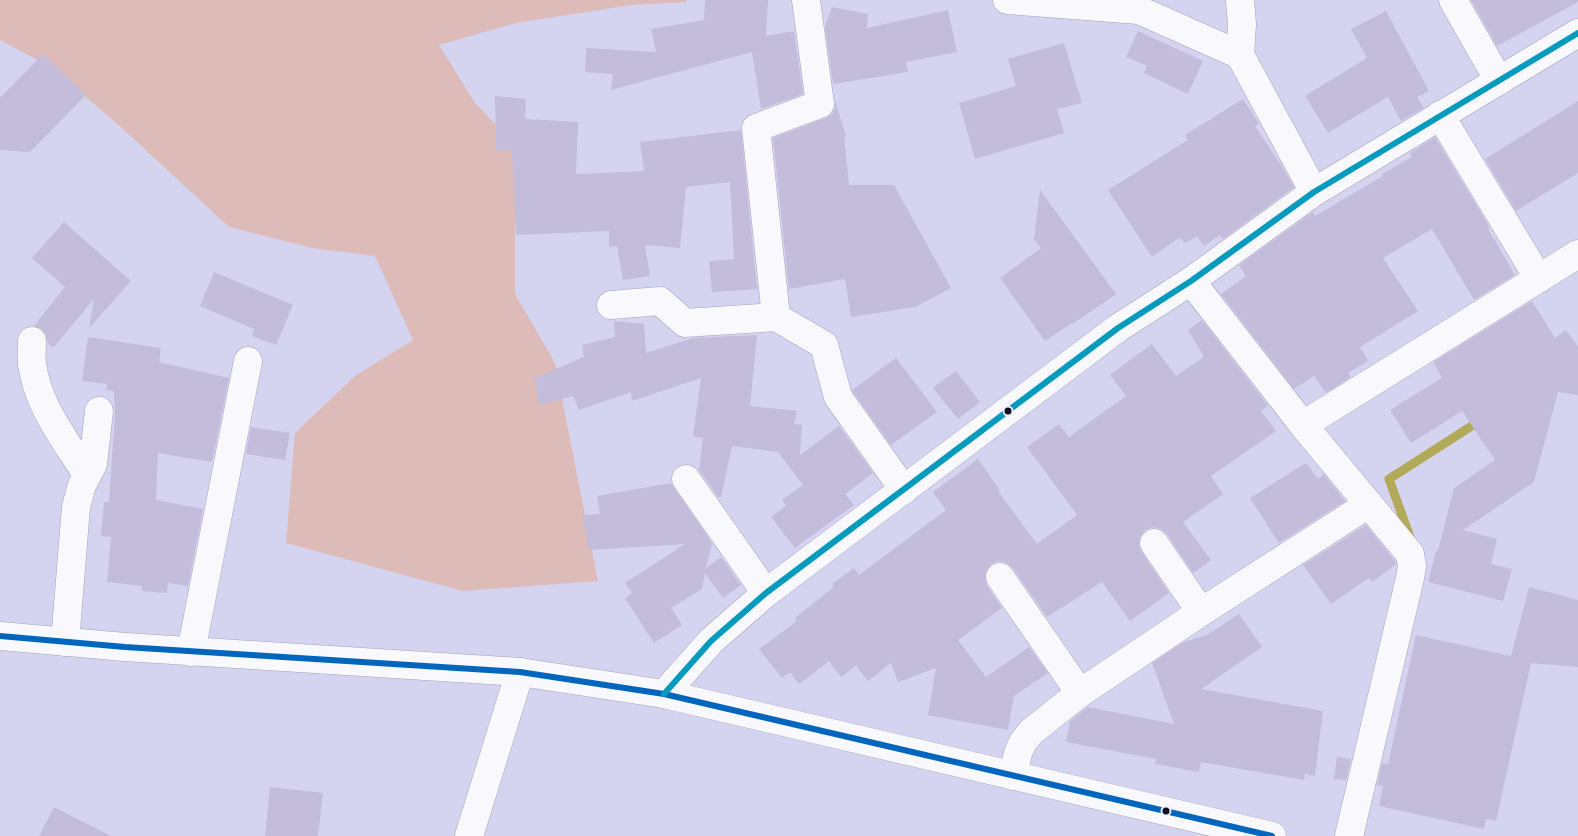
<!DOCTYPE html>
<html>
<head>
<meta charset="utf-8">
<style>
	body { margin:0 }
	canvas { display:block; background:#d4d4f1 }
</style>
</head>
<body>
<canvas width="1578" height="836"></canvas>
<script>
const ctx = document.querySelector('canvas').getContext('2d');
ctx.lineJoin = 'round';
function paint(path, color) {
  ctx.fillStyle = color;
  ctx.fill(path, 'evenodd');
}
function stroke(path, color, width, dash) {
  ctx.strokeStyle = color;
  ctx.lineWidth = width;
  ctx.lineCap = dash ? 'butt' : 'round';
  ctx.setLineDash(dash || []);
  ctx.stroke(path);
}
paint(new Path2D(`
	M0 0H686V2L631 5 516 23 439 45 475 103 522 152 515 209V294L555 363 598 581 463 591 286 543 295 433 355 376 413 340 375 256 312 248 229 227 123 129 51 67 0 40Z`), '#ddbbb9');
stroke(new Path2D(`
	M1411 540 1389 479 1481 420`), '#b2aa59', 9);
paint(new Path2D(`
	M705 0H768L766 36 794 31 803 94 761 109 752 52 611 90 613 74 585 72 586 48 656 52 651 29 704 20Z
	M1471 0H1578V2L1497 46Z
	M832 7 868 14 867 28 948 10 957 52 906 62 908 72 833 84 825 26Z
	M1386 11 1429 91 1417 97 1424 108 1401 121 1388 97 1328 133 1305 96 1367 58 1351 29Z
	M1138 31 1203 61 1188 94 1144 73 1147 66 1126 57Z
	M1064 43 1082 103 1057 109 1064 133 975 159 959 103 1016 86 1008 59Z
	M43 54 86 95 30 152 0 150V98Z
	M495 96 526 99 525 119 578 122 576 174 644 171 640 142 741 130 757 289 712 292 709 261 734 259 730 182 686 187 680 248 645 245 650 276 623 280 617 246 609 247V231L516 235 512 150H496Z
	M1243 99 1259 124 1255 126 1283 168 1294 187 1223 239 1220 235 1204 246 1197 236 1186 243 1179 238 1152 257 1108 190 1188 140 1185 135Z
	M835 100 846 137H844L849 185H894L951 288 915 307 851 317 845 279 789 289 773 138 826 118 832 114 835 109Z
	M1578 101V173L1516 211 1485 159Z
	M1435 137 1490 228 1488 229 1515 275 1474 300 1432 229 1383 258 1418 311 1360 347 1368 361 1348 373 1351 377 1326 393 1314 376 1294 389 1221 294 1246 276 1239 265 1313 212 1315 216 1383 176 1382 174 1412 157 1410 153Z
	M1040 190 1116 294 1073 324 1072 323 1045 341 1000 278 1041 248 1034 239Z
	M64 222 131 281 89 328 94 299 53 348 48 343 45 333 40 328 34 326 65 287 32 258Z
	M214 272 293 305 276 345 252 336 254 329 200 306Z
	M1532 301 1555 338 1566 330 1578 347V395L1558 392 1534 482 1463 530 1497 539 1491 564 1512 569 1503 601 1428 582 1436 551H1438L1454 488 1495 460 1462 411 1411 443 1390 410 1442 378 1433 362Z
	M1202 320 1268 406 1261 411 1276 431 1211 476 1223 494 1183 522 1211 560 1193 573 1167 534 1161 529 1153 527 1145 530 1140 537 1139 545 1141 551 1169 593 1130 621 1102 582 1047 617 1013 568 1007 563 999 561 991 564 986 571 985 579 987 586 1002 608 958 640 986 677 1029 647 1048 673 1014 696 1008 730 928 715 936 668 898 682 891 663 868 681 856 666 841 677 829 661 799 684 790 672 782 678 759 649 797 621 795 618 834 587 832 584 854 568 859 575 946 510 933 492 978 459 1000 490 998 491 1037 544 1077 515 1027 447 1059 424 1069 437 1126 396 1110 375 1152 344 1176 376 1204 357 1188 330Z
	M614 321 644 324 646 353 693 338 757 335 750 406 797 411 794 424 802 425 800 455 839 426 873 473 845 494 854 505 795 548 771 517 786 506 782 500 803 485 778 452 732 446 721 497H718L699 470 703 438 693 436 701 378 632 401 631 392 579 410 573 396 539 405 535 378 584 357 582 345 615 337Z
	M88 337 161 348 159 362 229 378 212 462 158 453 156 500 203 509 188 586 168 583 167 593 142 591V586L107 582 111 537 101 536 104 502H109L115 413 114 391 106 390 107 384 82 381Z
	M896 358 937 412 891 445 852 390Z
	M956 371 980 402 958 419 933 388Z
	M251 427 290 433 285 460 246 454Z
	M1306 463 1318 479 1324 474 1345 501 1279 543 1250 498Z
	M671 483 712 543 706 568 721 557 741 585 723 598 705 573 702 589 671 608 682 625 654 643 625 598 632 593 625 583 685 544 589 550 582 515 600 514 597 496Z
	M1366 525 1395 561 1396 564 1372 582 1369 578 1331 604 1303 565Z
	M1529 587 1578 600V667L1531 663 1496 821 1486 819 1484 829 1379 806 1383 786 1377 785 1382 763 1388 764 1416 635 1511 656Z
	M1239 614 1262 647 1201 689 1323 711 1315 776 1305 774 1304 780 1201 762 1199 772 1155 764 1156 759 1066 742 1070 721 1088 707 1174 724 1152 663 1182 643 1209 634Z
	M1337 757 1351 759 1346 780 1334 779Z
	M270 787 323 793 318 836H265Z
	M54 807 111 836H39Z`), '#c3bcda');
const minor = new Path2D(`
	M806 0 820 104 756 128 776 317 824 345 838 397 904 490
	M1007 0 1139 10 1240 55
	M1240 0 1242 24 1240 55 1314 192
	M1453 0 1499 81
	M1440 115 1539 279
	M1191 281 1303 425 1410 554 1412 566 1410 578 1349 836
	M611 305 660 301 685 323 776 317
	M32 341C32 349 31 357 32 364 38 407 65 439 87 475
	M1303 425 1578 254
	M686 479 766 593
	M1154 543 1201 612
	M1000 577 1080 693
	M65 642 76 507 82 485 93 464 99 411
	M191 652 248 361
	M1013 776 1018 753 1023 742 1031 732 1080 693 1201 612 1369 504
	M469 836 520 672`);
const secondary = new Path2D(`
	M664 694 711 641 766 593 1118 328 1191 281 1314 192 1578 33`);
const primary = new Path2D(`
	M0 636 125 647 520 672 664 694 1272 836`);
stroke(minor, '#a2a2b8', 29);
stroke(secondary, '#a2a2b8', 29);
stroke(primary, '#a2a2b8', 29);
stroke(minor, '#f9f9fd', 28);
stroke(secondary, '#f9f9fd', 28);
stroke(primary, '#f9f9fd', 28);
stroke(new Path2D(`
	M0 636 125 647 520 672 664 694 1272 836`), '#0065bd', 6);
stroke(new Path2D(`
	M664 694 711 641 766 593 1118 328 1191 281 1314 192 1578 33`), '#029abd', 6);
for (const [x, y, r, color] of [
	[1008,411,4.5,"#100f22"],
	[1166,811,4.5,"#100f22"]
]) {
  const dot = new Path2D();
  dot.arc(x, y, r, 0, 2 * Math.PI);
  ctx.fillStyle = color;
  ctx.fill(dot);
  stroke(dot, '#ecedfe', 2);
}
</script>
</body>
</html>
